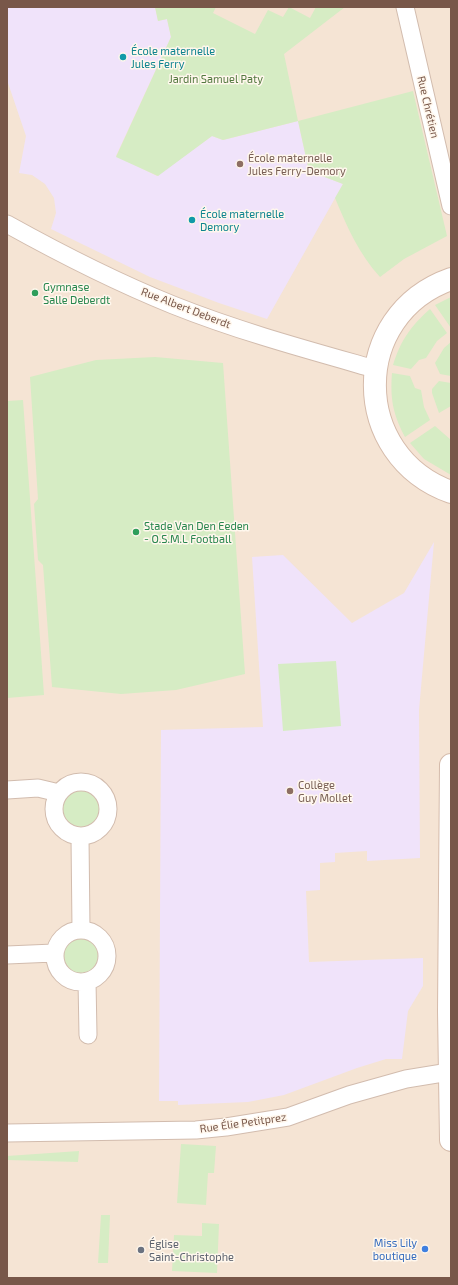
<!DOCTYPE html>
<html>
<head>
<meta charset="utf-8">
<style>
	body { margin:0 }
	#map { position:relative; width:458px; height:1285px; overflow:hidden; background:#fdf3e6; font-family:"Exo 2",sans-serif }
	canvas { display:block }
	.frame { position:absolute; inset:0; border:8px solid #785749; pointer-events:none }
</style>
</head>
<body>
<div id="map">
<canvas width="458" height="1285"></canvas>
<div class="frame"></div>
</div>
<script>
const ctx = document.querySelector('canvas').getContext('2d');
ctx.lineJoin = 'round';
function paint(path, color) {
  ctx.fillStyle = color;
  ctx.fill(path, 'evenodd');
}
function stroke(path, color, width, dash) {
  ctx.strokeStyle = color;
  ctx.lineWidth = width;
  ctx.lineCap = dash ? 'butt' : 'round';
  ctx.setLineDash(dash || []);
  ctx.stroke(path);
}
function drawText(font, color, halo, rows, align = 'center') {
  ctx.font = font + ' "Exo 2",sans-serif';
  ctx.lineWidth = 3;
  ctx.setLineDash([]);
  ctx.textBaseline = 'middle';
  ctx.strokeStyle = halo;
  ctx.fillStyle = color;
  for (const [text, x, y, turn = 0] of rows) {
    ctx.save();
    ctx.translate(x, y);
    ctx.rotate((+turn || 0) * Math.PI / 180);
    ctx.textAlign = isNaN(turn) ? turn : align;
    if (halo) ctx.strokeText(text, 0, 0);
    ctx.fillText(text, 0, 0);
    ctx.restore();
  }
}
paint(new Path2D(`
	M7 7H451V1278H7Z`), '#f5e4d4');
paint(new Path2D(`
	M7 7H155L158 21 167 19 171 37 116 156 157 176 212 136 223 140 298 121 309 171 343 184 267 319 219 303 150 277 51 229 56 213 54 198 45 184 32 175 19 173 26 136 7 80Z
	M434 542 419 710 420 858 367 861V851L335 853V862L320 863V890L306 891 309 962 423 958V986L408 1011 402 1059H386L357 1068 284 1095 248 1102 178 1105V1101H159L161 730 263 727 252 557 283 555 352 623 404 593Z`), '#f0e3fa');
paint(new Path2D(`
	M155 7H216L213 13 255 34 268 10 283 17 289 7 310 18 316 7H345L284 54 298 121 413 91 447 236 404 259 380 277C359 254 347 227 335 198L343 184 309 171 298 121 223 140 212 136 158 176 116 157 171 37 167 19 158 21Z
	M451 297V328L435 305Z
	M430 309 447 333 437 341 426 358 419 360 411 369 393 365C401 340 410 327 430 309Z
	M451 342V376L440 374 435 363 444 348Z
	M155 357 223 363 245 674 176 690 121 694 52 687 43 565 38 560 34 504 38 499 30 377 96 360Z
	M392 373 410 376 415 388 421 390 424 407 430 420 405 437C393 414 390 399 392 373Z
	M439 381 451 383V406L439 413 432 393V389Z
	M23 400 44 695 7 698V401Z
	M435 426 451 440V475L424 459 410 443Z
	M336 661 341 726 283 731 278 664Z
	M62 808a19 19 0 1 1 38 0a19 19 0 1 1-38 0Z
	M62 956a18 18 0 1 1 36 0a18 18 0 1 1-36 0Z
	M181 1144 216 1146 214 1173H208L206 1205 177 1203Z
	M79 1151 78 1162 7 1160V1156Z
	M101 1215H110L108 1263H98Z
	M202 1223 219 1224 217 1273 172 1271 174 1235 202 1236Z`), '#d6ecc4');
const street = new Path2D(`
	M405 7 451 206
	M7 224C61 254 116 282 173 305 238 331 308 350 375 369
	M54 809a27 27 0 1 1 54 0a27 27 0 1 1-54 0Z
	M7 790 38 788 59 793
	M80 837 81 929
	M55 956a26 26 0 1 1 52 0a26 26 0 1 1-52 0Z
	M7 955 54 953
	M87 981 88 1035
	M7 1133 196 1130 226 1127 288 1117 349 1095 406 1079 449 1072`);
const secondary = new Path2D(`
	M451 279C349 315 350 456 451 492
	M451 765 449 1011 451 1140`);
stroke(street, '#d2bcae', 19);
stroke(secondary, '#d5bbab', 24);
stroke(street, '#fff', 17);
stroke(secondary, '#fff', 22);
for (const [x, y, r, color] of [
	[123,57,4,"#0f9aa8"],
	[240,164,4,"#8d6e63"],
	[192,220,4,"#0f9aa8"],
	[35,293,4,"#2e9e5b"],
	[136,532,4,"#2e9e5b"],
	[290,791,4,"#8d6e63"],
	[425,1249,4,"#3f7fe0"],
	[141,1250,4,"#6b7280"]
]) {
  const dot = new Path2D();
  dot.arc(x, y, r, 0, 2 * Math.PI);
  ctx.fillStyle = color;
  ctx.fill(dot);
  stroke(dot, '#fff7ed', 1.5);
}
drawText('11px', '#0d838f', '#fff7ed', [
	["École maternelle",131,51],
	["Jules Ferry",131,64],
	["École maternelle",200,214],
	["Demory",200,227]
], 'left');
drawText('11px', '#52783e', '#fff7ed', [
	["Jardin Samuel Paty",216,79]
]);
drawText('11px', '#785749', '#fff7ed', [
	["Rue Chrétien",428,107,77],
	["Rue Albert Deberdt",186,308,21],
	["Rue Élie Petitprez",243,1123,-8]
]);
drawText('11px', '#785e54', '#fff7ed', [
	["École maternelle",248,158],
	["Jules Ferry-Demory",248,171],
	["Collège",298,785],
	["Guy Mollet",298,798]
], 'left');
drawText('11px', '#27864d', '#fff7ed', [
	["Gymnase",43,287],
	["Salle Deberdt",43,300],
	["Stade Van Den Eeden",144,526],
	["- O.S.M.L Football",144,539]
], 'left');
drawText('11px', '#366cbe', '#fff7ed', [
	["Miss Lily",417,1243],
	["boutique",417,1256]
], 'right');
drawText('11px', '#5b616d', '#fff7ed', [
	["Église",149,1244],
	["Saint-Christophe",149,1257]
], 'left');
</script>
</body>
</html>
